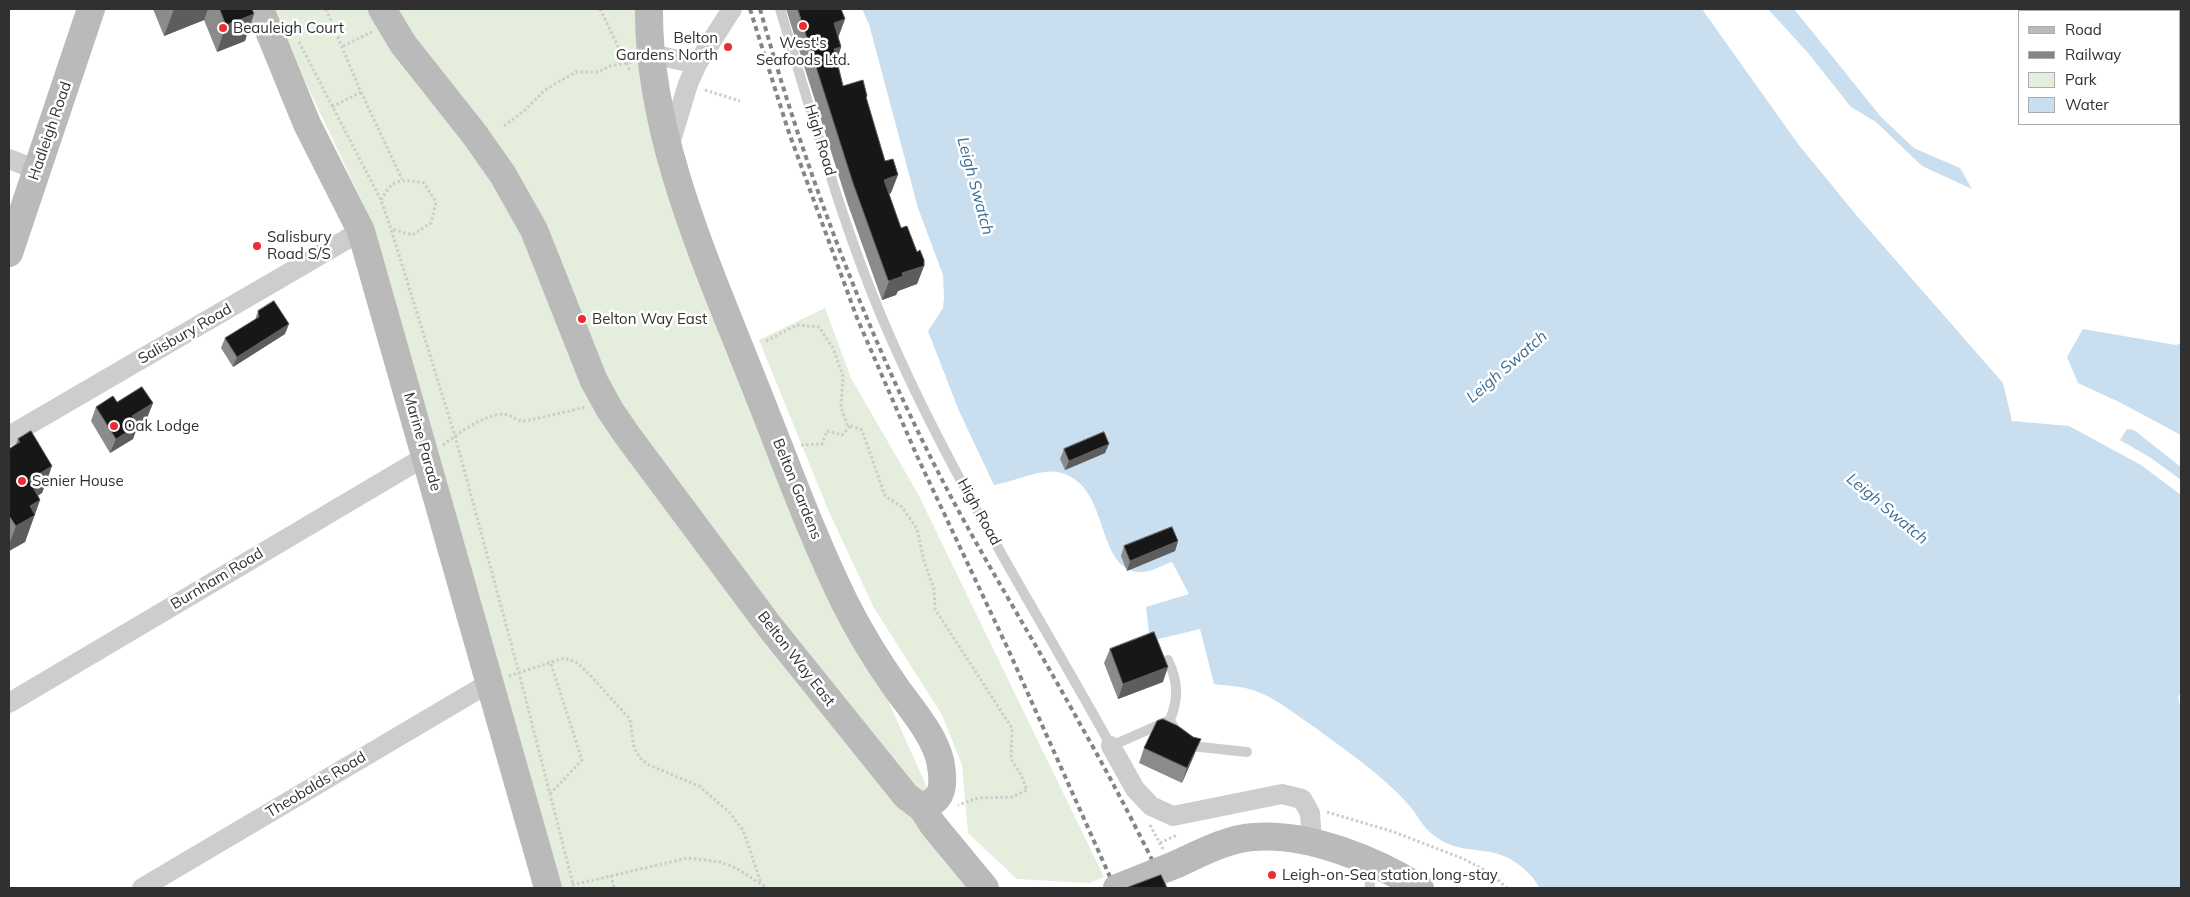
<!DOCTYPE html>
<html>
<head>
<meta charset="utf-8">
<style>
	body { margin:0 }
	#map { position:relative; width:2190px; height:897px; overflow:hidden; background:#fff; font-family:Mulish,sans-serif }
	canvas { display:block }
	.frame { position:absolute; inset:0; border:10px solid #303030; pointer-events:none }
	.legend { position:absolute; left:2018px; top:10px; width:162px; height:115px; box-sizing:border-box; background:#fff; border:1px solid #acacac; margin:0; padding:6px 9px; list-style:none; font-size:15px; color:#303030 }
	.legend li { display:flex; align-items:center; gap:10px; height:25px }
	.legend b { width:25px; border:1px solid #acacac }
</style>
</head>
<body>
<div id="map">
<canvas width="2190" height="897"></canvas>
<div class="frame"></div>
<ul class="legend">
<li><b style="height:6px;background:#bababa"></b>Road</li>
<li><b style="height:6px;background:#858585"></b>Railway</li>
<li><b style="height:14px;background:#e5eddd"></b>Park</li>
<li><b style="height:14px;background:#c9deee"></b>Water</li>
</ul>
</div>
<script>
const ctx = document.querySelector('canvas').getContext('2d');
ctx.lineJoin = 'round';
function paint(path, color) {
  ctx.fillStyle = color;
  ctx.fill(path, 'evenodd');
}
function stroke(path, color, width, dash) {
  ctx.strokeStyle = color;
  ctx.lineWidth = width;
  ctx.lineCap = dash ? 'butt' : 'round';
  ctx.setLineDash(dash || []);
  ctx.stroke(path);
}
function drawText(font, color, halo, rows, align = 'center') {
  ctx.font = font + ' Mulish,sans-serif';
  ctx.lineWidth = 5;
  ctx.setLineDash([]);
  ctx.textBaseline = 'middle';
  ctx.strokeStyle = halo;
  ctx.fillStyle = color;
  for (const [text, x, y, turn = 0] of rows) {
    ctx.save();
    ctx.translate(x, y);
    ctx.rotate((+turn || 0) * Math.PI / 180);
    ctx.textAlign = isNaN(turn) ? turn : align;
    if (halo) ctx.strokeText(text, 0, 0);
    ctx.fillText(text, 0, 0);
    ctx.restore();
  }
}
paint(new Path2D(`
	M274 9H640L711 305 972 888H559L369 216 286 41Z
	M825 308 851 378 918 494 1104 877 1089 883 1017 879 968 833 962 765 942 715 874 608 829 512 759 340Z`), '#e5eddd');
paint(new Path2D(`
	M862 9H1702L1798 144 1857 216 2003 383 2012 421 2069 426 2141 465 2181 495V692L2178 697 2181 711V888H1540C1529 870 1512 856 1490 852 1470 849 1452 849 1436 837 1421 827 1418 814 1407 803 1380 773 1345 750 1313 726 1296 715 1277 699 1258 692 1244 686 1228 686 1214 684L1200 629 1150 641 1146 607 1189 594 1172 562C1162 565 1150 573 1139 572 1094 569 1111 481 1057 472 1038 469 1014 482 994 485L959 411 928 331 943 308 944 297 943 275 918 208 869 24Z
	M1768 9H1794L1881 117 1914 148 1960 168 1972 189 1922 166 1876 122 1851 107 1808 53Z
	M2083 329 2176 345 2181 343V435L2119 402 2078 383 2067 357Z
	M2127 429 2134 430 2181 467V480L2151 458 2120 440Z`), '#c9deee');
stroke(new Path2D(`
	M326 9 361 92 332 107
	M600 9 630 71
	M299 42 381 200 391 229 455 436 519 673 573 884
	M343 46 372 32
	M705 90 740 101
	M361 92 402 179
	M504 126 525 110 545 90 576 72H598L610 66 632 62
	M381 200C393 178 400 179 424 183L436 202 431 223 412 235 392 229
	M766 341 797 325 819 327 833 348 843 376 841 407 847 424 862 430 885 496 902 507 917 529 924 561 934 589 935 609 1012 728 1011 759 1021 775 1027 790 1012 797 978 798 958 805
	M443 445C459 433 476 420 496 415 509 412 511 418 521 421 525 422 578 409 585 407
	M801 445 822 444 827 431 842 435 851 425
	M509 676 564 658 576 662 588 673 630 719 634 748 640 758 649 765 699 786 729 812 743 830 761 883
	M550 794 582 760 550 661
	M1327 812 1394 832 1464 859 1490 873 1507 888
	M1150 825 1163 849
	M1160 843 1177 835
	M611 875 614 888
	M572 885 688 858 720 862 736 868 767 888`), '#cdcdcd', 3, [2.5, 2.5]);
stroke(new Path2D(`
	M780 9C814 120 844 234 892 341 954 482 1037 612 1111 746L1170 720 1179 737 1191 746 1247 752
	M1168 660C1178 682 1179 697 1170 720
	M1369 864 1370 888`), '#cdcdcd', 10);
stroke(new Path2D(`
	M651 54 697 64
	M669 147 688 84 697 64 732 9
	M9 159 37 170
	M9 436 361 231
	M9 703 426 456
	M1111 746 1135 789 1151 806 1173 816 1282 794 1302 799 1310 813 1312 842
	M142 888 489 683`), '#cdcdcd', 20);
stroke(new Path2D(`
	M260 9 307 124 361 231 548 888
	M382 9 403 44 475 135 503 175 534 230 594 381 610 410 627 435 770 627 906 796 922 808 933 825 985 888
	M649 9C648 137 707 264 753 381 783 455 810 532 845 603 860 633 878 662 897 689 913 711 933 734 940 760 942 771 945 789 937 798 933 802 927 805 922 808
	M9 253 91 9
	M1177 864C1201 853 1227 839 1253 837 1307 832 1375 860 1420 888`), '#bababa', 28);
stroke(new Path2D(`
	M750 9 788 130 857 318 917 456 1008 649 1115 888
	M760 9C807 176 869 341 950 495 991 572 1038 647 1080 724 1111 778 1139 833 1166 888`), '#858585', 4, [5, 4]);
stroke(new Path2D(`
	M1117 888 1177 864`), '#bababa', 28);
paint(new Path2D(`
	M153 9H252L245 41 217 52 204 20 164 36Z
	M786 9H841L845 19 838 37 841 47 836 61 843 86 867 96 866 99 891 193 889 194 901 228 917 252 924 266 917 284 898 291 896 295 882 300 847 202Z
	M258 311 285 334 233 367 221 348 225 338 255 320Z
	M117 402 153 403 147 418 137 424 138 425 133 439 110 453 91 421 96 407Z
	M18 439 52 466 42 493 38 496 40 500 25 542 9 551V449L16 444Z
	M1064 449 1105 453 1065 470 1060 459Z
	M1178 541 1175 551 1127 571 1121 556 1124 546Z
	M1110 649 1163 682 1118 699 1104 663Z
	M1144 748 1195 753 1182 783 1139 763Z`), '#8b8b8b');
paint(new Path2D(`
	M174 9H208L204 20 164 36Z
	M254 14 245 41 217 52 226 25Z
	M845 19 838 38 834 23Z
	M841 47 835 66 834 49Z
	M898 175 891 193 877 198 884 180Z
	M924 266 917 284 898 291 896 295 882 300 889 281 902 273Z
	M289 324 285 334 233 367 237 357Z
	M153 403 147 418 127 431 132 416Z
	M138 425 133 439 110 453 116 439Z
	M1109 444 1105 453 1065 470 1069 461Z
	M52 466 42 493 19 507 29 480Z
	M40 500 25 542 9 551V545L16 526 30 506Z
	M1178 541 1175 551 1127 571 1130 561Z
	M1168 667 1163 682 1118 699 1123 684Z
	M1201 739 1195 753 1182 783 1187 768Z`), '#5d5d5d');
const building = new Path2D(`
	M220 9H252L254 14 226 25Z
	M798 9H841L845 19 834 23 841 47 834 49 843 86 863 80 867 96 866 97 885 161 893 159 898 175 884 180 901 228 907 226 917 252 920 250 924 260V266L902 273 903 276 889 281 888 280 853 183Z
	M274 301 289 324 237 357 225 338 259 317 258 311Z
	M142 387 153 403 132 416 138 425 116 439 96 407 113 396 117 402Z
	M31 431 52 466 29 480 40 500 30 506 35 515 16 526 10 517 9 518V449L20 442 18 439Z
	M1104 432 1109 444 1069 461 1064 449Z
	M1172 527 1178 541 1130 561 1124 546Z
	M1154 632 1168 667 1123 684 1110 649Z
	M1163 719 1178 726 1193 737 1201 739 1187 768 1144 748 1157 721Z
	M1161 875 1167 888H1126Z`);
paint(building, '#171717');
stroke(building, '#5d5d5d', 1);
for (const [x, y, r, color] of [
	[803,26,5,"#ed2c32"],
	[223,28,5,"#ed2c32"],
	[728,47,5,"#ed2c32"],
	[257,246,5,"#ed2c32"],
	[582,319,5,"#ed2c32"],
	[114,426,5,"#ed2c32"],
	[22,481,5,"#ed2c32"],
	[1272,875,5,"#ed2c32"]
]) {
  const dot = new Path2D();
  dot.arc(x, y, r, 0, 2 * Math.PI);
  ctx.fillStyle = color;
  ctx.fill(dot);
  stroke(dot, '#fff', 2);
}
drawText('15px', '#303030', '#fff', [
	["Beauleigh Court",233,28],
	["Belton",718,38,"right"],
	["Gardens North",718,55,"right"],
	["West's",803,43,"center"],
	["Seafoods Ltd.",803,60,"center"],
	["Salisbury",267,237],
	["Road S/S",267,254],
	["Belton Way East",592,319],
	["Oak Lodge",124,426],
	["Senier House",32,481],
	["Leigh-on-Sea station long-stay",1282,875]
], 'left');
drawText('15px', '#303030', '#fff', [
	["Hadleigh Road",50,131,-71],
	["High Road",820,140,73],
	["Salisbury Road",185,334,-30],
	["Marine Parade",422,442,74],
	["Belton Gardens",797,489,68],
	["High Road",979,512,61],
	["Burnham Road",217,579,-31],
	["Belton Way East",796,659,52],
	["Theobalds Road",316,785,-31]
]);
drawText('italic 16px', '#396e96', '#fff', [
	["Leigh Swatch",975,186,75],
	["Leigh Swatch",1507,367,-41],
	["Leigh Swatch",1887,509,40]
]);
</script>
</body>
</html>
